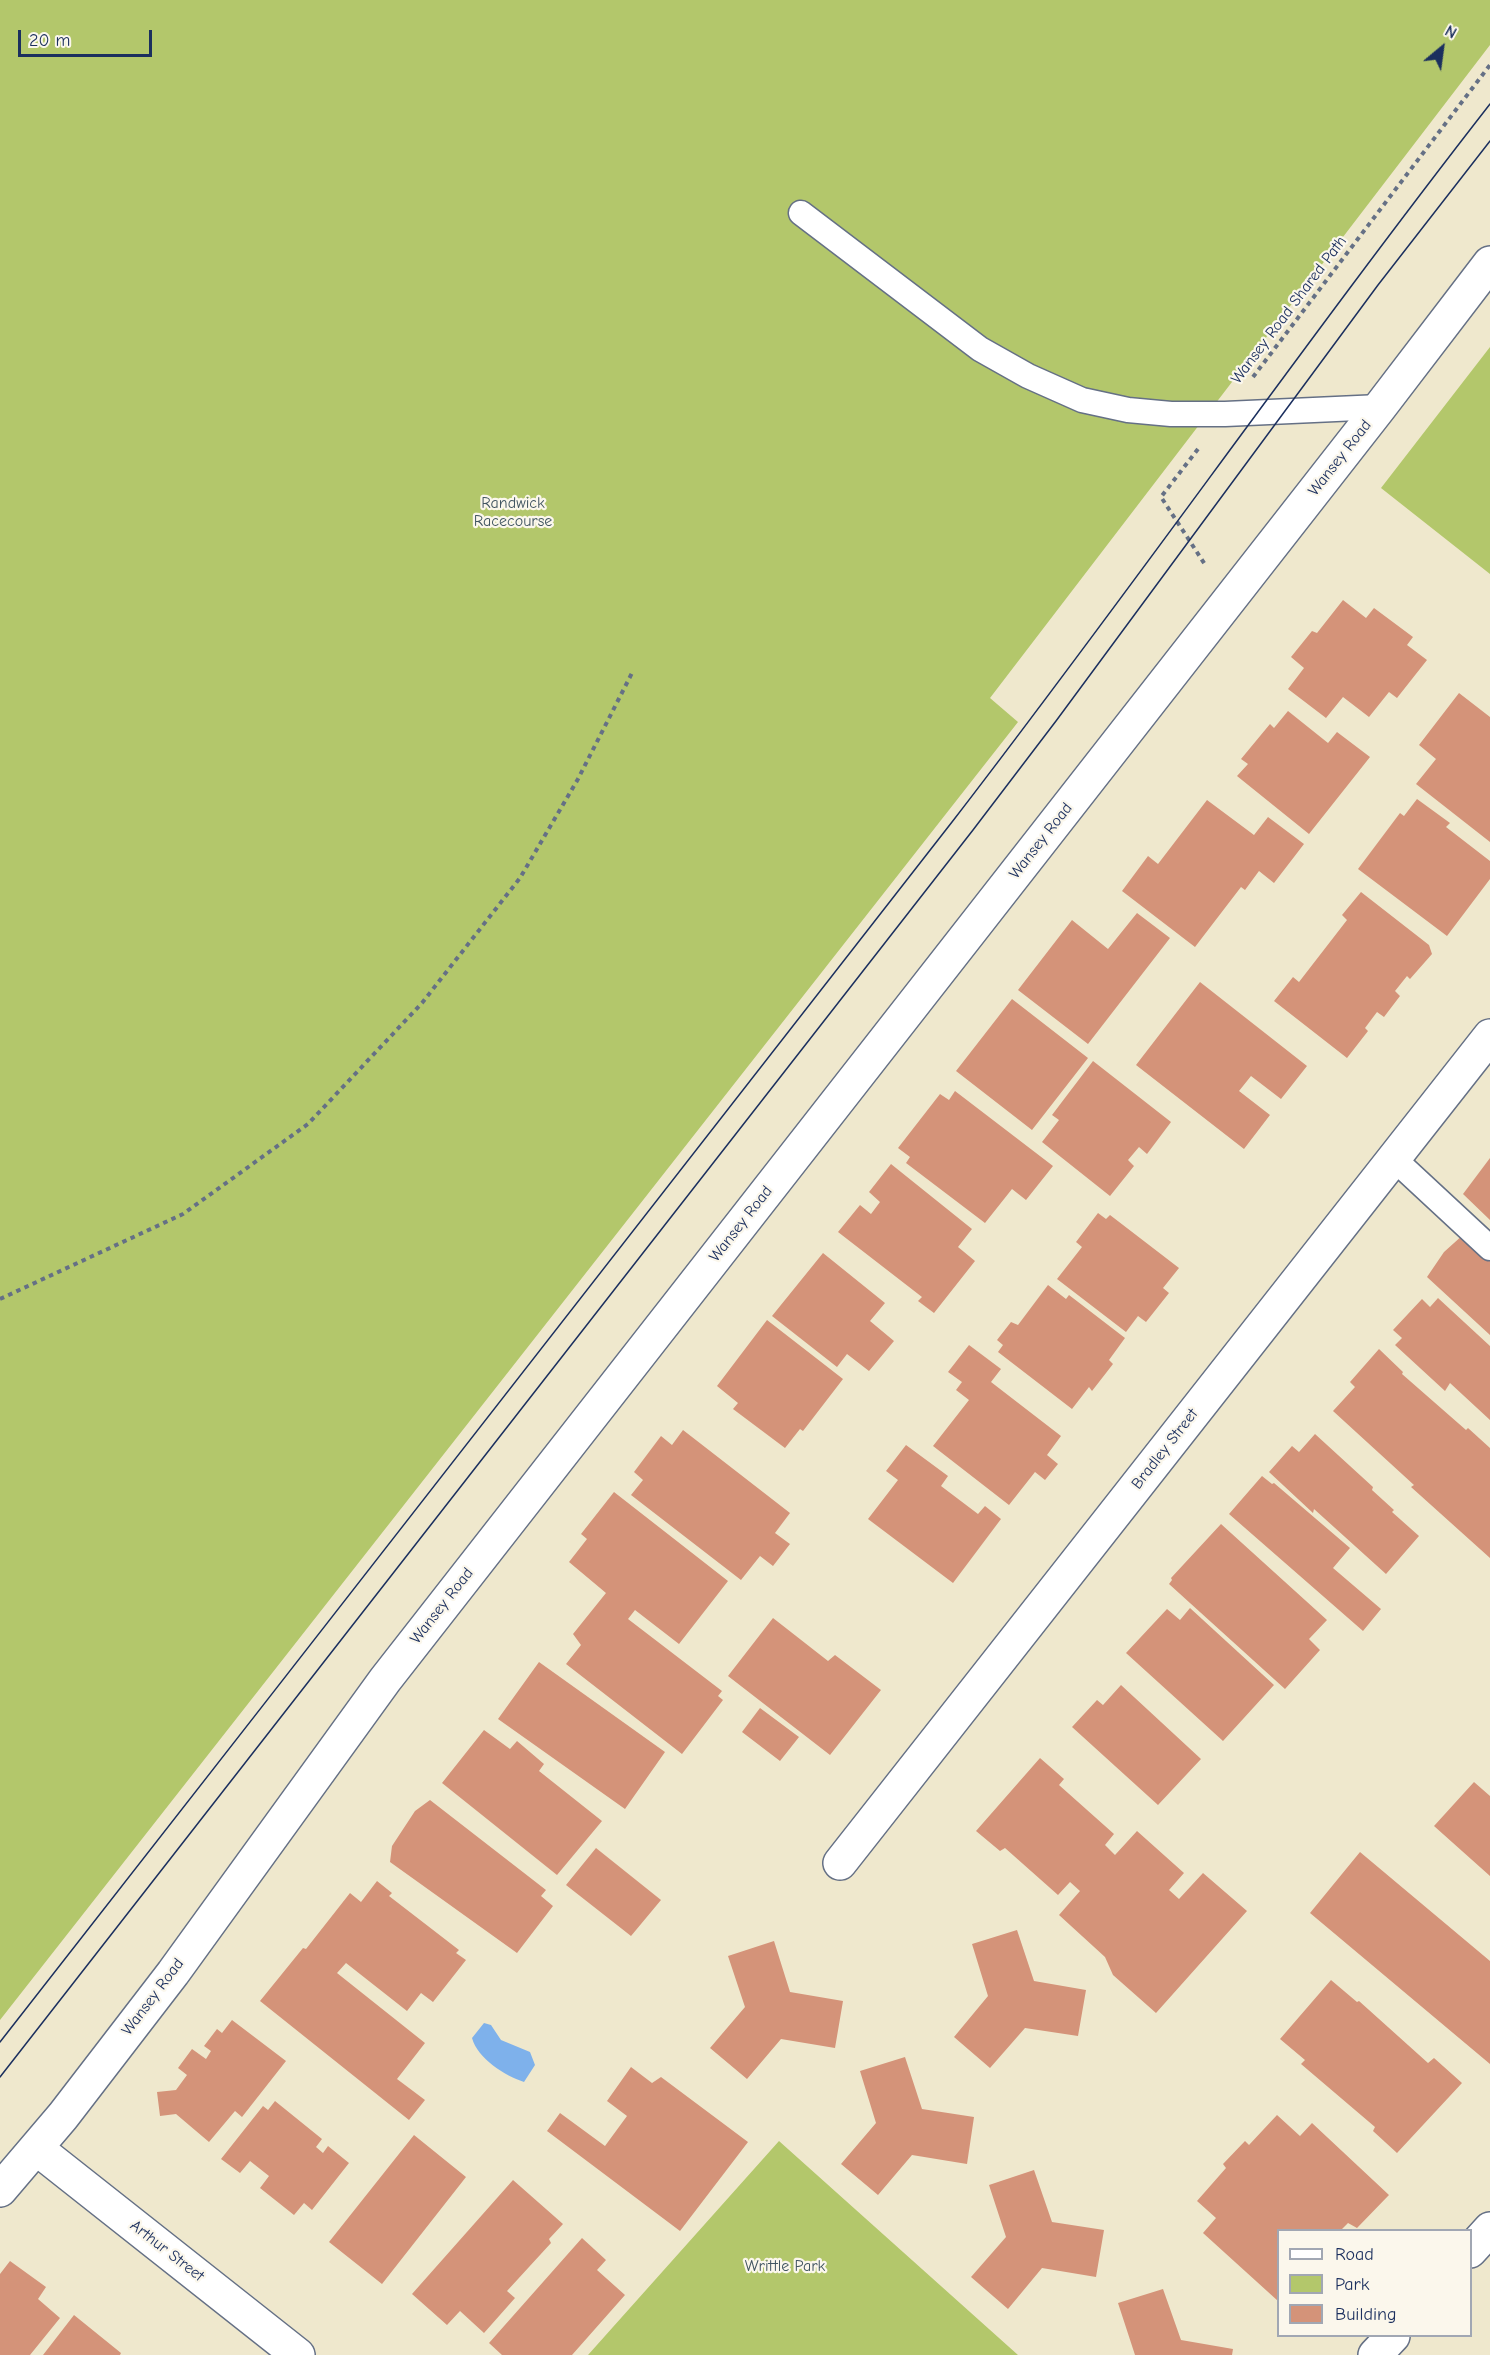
<!DOCTYPE html>
<html>
<head>
<meta charset="utf-8">
<style>
	body { margin:0 }
	#map { position:relative; width:1490px; height:2355px; overflow:hidden; background:#efe8cd; font-family:"Comic Neue",sans-serif }
	canvas { display:block }
	.legend { position:absolute; left:1277px; top:2229px; width:195px; height:108px; box-sizing:border-box; background:#fbf7ec; border:2px solid #a1a7b3; margin:0; padding:8px 10px; list-style:none; font-size:18px; color:#1b2f5e }
	.legend li { display:flex; align-items:center; gap:12px; height:30px }
	.legend b { width:30px; border:2px solid #a1a7b3 }
	.north { position:absolute; left:1412px; top:18px; width:60px; height:60px; -webkit-text-stroke:4px #fbf7ec; paint-order:stroke; rotate:29deg; font-size:16px; font-weight:700; line-height:24px; text-align:center; color:#1b2f5e }
	.north::after { content:''; display:block; margin:auto; width:21px; height:27px; background:#1b2f5e; clip-path:polygon(50% 0,100% 100%,50% 72%,0 100%) }
	.scale { position:absolute; left:18px; top:30px; width:134px; height:27px; box-sizing:border-box; border:3px solid #1b2f5e; border-top:0; padding-left:8px; font-size:18px; line-height:21px; white-space:nowrap; color:#1b2f5e; -webkit-text-stroke:4px #fbf7ec; paint-order:stroke }
</style>
</head>
<body>
<div id="map">
<canvas width="1490" height="2355"></canvas>
<ul class="legend">
<li><b style="height:8px;background:#fff"></b>Road</li>
<li><b style="height:16px;background:#b3c76b"></b>Park</li>
<li><b style="height:16px;background:#d49379"></b>Building</li>
</ul>
<div class="north">N</div>
<div class="scale">20 m</div>
</div>
<script>
const ctx = document.querySelector('canvas').getContext('2d');
ctx.lineJoin = 'round';
function paint(path, color) {
  ctx.fillStyle = color;
  ctx.fill(path, 'evenodd');
}
function stroke(path, color, width, dash) {
  ctx.strokeStyle = color;
  ctx.lineWidth = width;
  ctx.lineCap = dash ? 'butt' : 'round';
  ctx.setLineDash(dash || []);
  ctx.stroke(path);
}
function drawText(font, color, halo, rows, align = 'center') {
  ctx.font = font + ' "Comic Neue",sans-serif';
  ctx.lineWidth = 4.5;
  ctx.setLineDash([]);
  ctx.textBaseline = 'middle';
  ctx.strokeStyle = halo;
  ctx.fillStyle = color;
  for (const [text, x, y, turn = 0] of rows) {
    ctx.save();
    ctx.translate(x, y);
    ctx.rotate((+turn || 0) * Math.PI / 180);
    ctx.textAlign = isNaN(turn) ? turn : align;
    if (halo) ctx.strokeText(text, 0, 0);
    ctx.fillText(text, 0, 0);
    ctx.restore();
  }
}
paint(new Path2D(`
	M0 0H1490V45L990 698 1018 722 0 2020Z
	M1490 347V574L1381 488Z
	M779 2141 1018 2355H588Z`), '#b3c76b');
paint(new Path2D(`
	M484 2023 491 2025 501 2040 530 2052 535 2065 524 2082C504 2075 478 2059 472 2038Z`), '#7eb1eb');
paint(new Path2D(`
	M1343 600 1366 618 1374 608 1413 637 1407 645 1427 660 1397 698 1389 692 1369 717 1343 697 1326 718 1288 689 1304 668 1291 657 1312 631 1317 633Z
	M1459 693 1490 717V842L1416 784 1436 759 1419 745Z
	M1288 711 1328 743 1337 732 1370 757 1309 834 1237 776 1248 764 1241 759 1270 724 1274 728Z
	M1417 799 1450 823 1446 827 1490 861V879L1447 936 1358 869 1400 813 1404 816Z
	M1207 800 1254 835 1268 817 1304 844 1274 883 1259 871 1245 890 1241 887 1195 947 1122 891 1148 856 1158 864Z
	M1361 892 1429 945 1432 954 1410 979 1407 976 1395 991 1400 996 1384 1017 1377 1012 1365 1028 1368 1031 1347 1058 1274 1001 1293 977 1299 982 1347 920 1342 915Z
	M1137 913 1170 938 1088 1044 1018 990 1072 920 1108 949Z
	M1200 982 1307 1066 1281 1099 1251 1076 1239 1091 1270 1115 1244 1149 1136 1065Z
	M1012 999 1088 1058 1032 1130 956 1071Z
	M1093 1061 1171 1122 1147 1154 1139 1147 1128 1160 1134 1166 1110 1196 1042 1142 1059 1120 1052 1115Z
	M955 1091 1053 1166 1026 1200 1012 1189 985 1223 906 1163 910 1157 898 1148 940 1094 949 1100Z
	M1490 1158V1220L1463 1194Z
	M891 1164 972 1229 958 1247 975 1261 934 1313 918 1301 922 1297 838 1232 860 1205 871 1214 880 1202 869 1192Z
	M1098 1213 1106 1219 1110 1215 1179 1268 1163 1288 1169 1293 1146 1322 1138 1316 1126 1332 1057 1279 1082 1247 1076 1242Z
	M1464 1234 1490 1259V1335L1427 1277 1444 1252Z
	M823 1253 885 1303 870 1321 894 1341 869 1371 847 1354 837 1367 772 1316Z
	M1048 1285 1066 1299 1069 1295 1125 1338 1109 1360 1113 1364 1092 1391 1089 1387 1072 1409 998 1352 1003 1345 997 1340 1011 1322 1018 1325Z
	M1438 1298 1490 1346V1420L1450 1383 1445 1391 1395 1345 1402 1338 1393 1330 1422 1299 1430 1307Z
	M767 1320 843 1379 803 1431 800 1429 785 1448 733 1409 738 1403 717 1386Z
	M969 1345 1001 1369 991 1382 1061 1436 1047 1455 1058 1464 1045 1480 1035 1472 1009 1505 933 1446 969 1400 956 1390 962 1382 948 1372Z
	M1379 1349 1403 1372 1402 1374 1466 1430 1468 1428 1490 1448V1558L1411 1487 1414 1485 1333 1411 1355 1387 1350 1382Z
	M683 1430 790 1513 775 1533 790 1544 773 1566 760 1556 741 1580 631 1495 643 1480 634 1472 661 1436 672 1445Z
	M1315 1434 1373 1487 1372 1490 1394 1510 1392 1512 1419 1536 1386 1574 1314 1509 1313 1513 1269 1472 1292 1446 1299 1452Z
	M906 1445 948 1476 941 1486 978 1514 985 1506 1001 1519 953 1583 868 1519 898 1480 886 1471Z
	M1262 1476 1272 1484 1274 1483 1350 1548 1333 1568 1381 1609 1363 1631 1229 1514Z
	M614 1492 728 1581 679 1644 635 1610 628 1619 722 1691 718 1696 723 1700 682 1754 566 1664 581 1645 573 1634 606 1593 569 1562 587 1539 581 1534Z
	M1221 1524 1327 1620 1309 1639 1320 1650 1285 1689 1169 1584 1172 1580 1171 1578Z
	M1190 1608 1274 1685 1223 1741 1126 1653 1167 1609 1180 1620Z
	M773 1618 828 1661 835 1655 881 1690 830 1755 728 1676Z
	M539 1662 665 1752 625 1809 498 1719Z
	M1121 1685 1201 1759 1158 1805 1072 1727 1097 1700 1103 1705Z
	M760 1708 799 1737 780 1761 742 1732Z
	M484 1730 510 1749 517 1741 544 1764 539 1771 602 1821 557 1875 442 1783Z
	M1040 1758 1064 1779 1059 1785 1114 1834 1105 1845 1115 1855 1137 1831 1184 1873 1169 1890 1179 1899 1203 1873 1247 1911 1156 2013 1113 1975 1105 1957 1059 1915 1080 1891 1070 1882 1058 1895 1005 1848 1000 1851 976 1831Z
	M1474 1782 1490 1796V1876L1434 1826Z
	M430 1800 546 1890 541 1896 553 1906 517 1953 390 1862 392 1846 415 1811Z
	M596 1848 661 1900 631 1936 566 1885Z
	M1360 1852 1490 1961V2064L1310 1913Z
	M377 1881 392 1893 389 1896 459 1950 456 1953 466 1960 433 2002 421 1993 407 2011 346 1963 337 1973 425 2043 397 2079 425 2100 409 2120 260 2001 303 1948 306 1949 350 1893 361 1902Z
	M1017 1930 1034 1981 1086 1990 1078 2036 1025 2028 990 2068 954 2037 988 1996 972 1944Z
	M774 1941 790 1992 843 2001 835 2048 781 2039 747 2079 710 2048 745 2007 728 1956Z
	M1331 1980 1357 2002 1359 2001 1428 2063 1434 2058 1462 2083 1397 2153 1373 2131 1375 2127 1301 2064 1305 2060 1280 2039Z
	M232 2020 286 2061 242 2117 235 2111 209 2142 176 2114 160 2116 157 2092 176 2090 187 2075 178 2068 192 2049 206 2059 211 2051 204 2046 217 2029 222 2033Z
	M905 2057 922 2109 974 2117 967 2164 912 2155 878 2195 841 2164 876 2123 860 2071Z
	M631 2067 652 2083 661 2077 748 2142 680 2231 547 2131 560 2113 605 2146 627 2116 607 2101Z
	M275 2101 322 2139 316 2147 323 2153 328 2146 349 2163 312 2210 304 2203 294 2215 260 2188 269 2176 250 2161 240 2173 221 2159 263 2106 268 2110Z
	M1277 2115 1300 2136 1312 2123 1389 2195 1357 2228 1348 2223 1341 2230H1278V2301L1203 2233 1216 2218 1197 2201 1226 2168 1223 2164 1245 2141 1249 2145Z
	M414 2135 466 2177 382 2284 329 2242Z
	M1034 2170 1052 2222 1104 2230 1096 2277 1042 2268 1008 2309 971 2277 1006 2237 989 2185Z
	M513 2180 563 2224 549 2239 551 2243 507 2291 515 2298 484 2333 460 2311 447 2325 412 2294Z
	M582 2238 606 2260 597 2270 625 2295 572 2355H502L489 2343Z
	M10 2261 46 2287 38 2299 60 2318 30 2355H0V2274Z
	M1163 2289 1181 2340 1233 2349 1232 2355H1135L1118 2303Z
	M74 2315 121 2353 120 2355H43Z`), '#d49379');
const service = new Path2D(`
	M801 213 980 349 1028 376 1082 400 1128 410 1171 414H1225L1380 407
	M1393 1158 1490 1248`);
const minor = new Path2D(`
	M840 1863 1490 1036
	M36 2148 298 2355
	M0 2190 63 2116 173 1973 385 1680 1380 407 1490 263`);
const tertiary = new Path2D(`
	M1470 2251 1490 2229
	M1375 2355 1393 2336`);
stroke(service, '#657085', 27);
stroke(minor, '#657085', 36);
stroke(tertiary, '#657085', 36);
stroke(new Path2D(`
	M1253 377 1490 65
	M1198 449 1161 497 1206 566
	M0 1299 183 1214 308 1124 422 1003 520 878 578 779 633 671`), '#657085', 4, [4.5, 4.5]);
stroke(service, '#fff', 24);
stroke(minor, '#fff', 33);
stroke(tertiary, '#fff', 33);
stroke(new Path2D(`
	M0 2042C317 1635 637 1230 952 822 1135 585 1306 340 1490 104
	M0 2077 973 830 1056 721 1378 285 1490 141`), '#1b2f5e', 1.5);
drawText('16px', '#1b2f5e', '#fbf7ec', [
	["Wansey Road Shared Path",1289,310,-53],
	["Wansey Road",1340,458,-52],
	["Wansey Road",1041,841,-52],
	["Wansey Road",741,1224,-52],
	["Bradley Street",1165,1449,-52],
	["Wansey Road",442,1606,-52],
	["Wansey Road",153,1997,-53],
	["Arthur Street",167,2251,38]
]);
drawText('16px', '#415561', '#fbf7ec', [
	["Randwick",513,503],
	["Racecourse",513,521],
	["Writtle Park",785,2266]
]);
</script>
</body>
</html>
